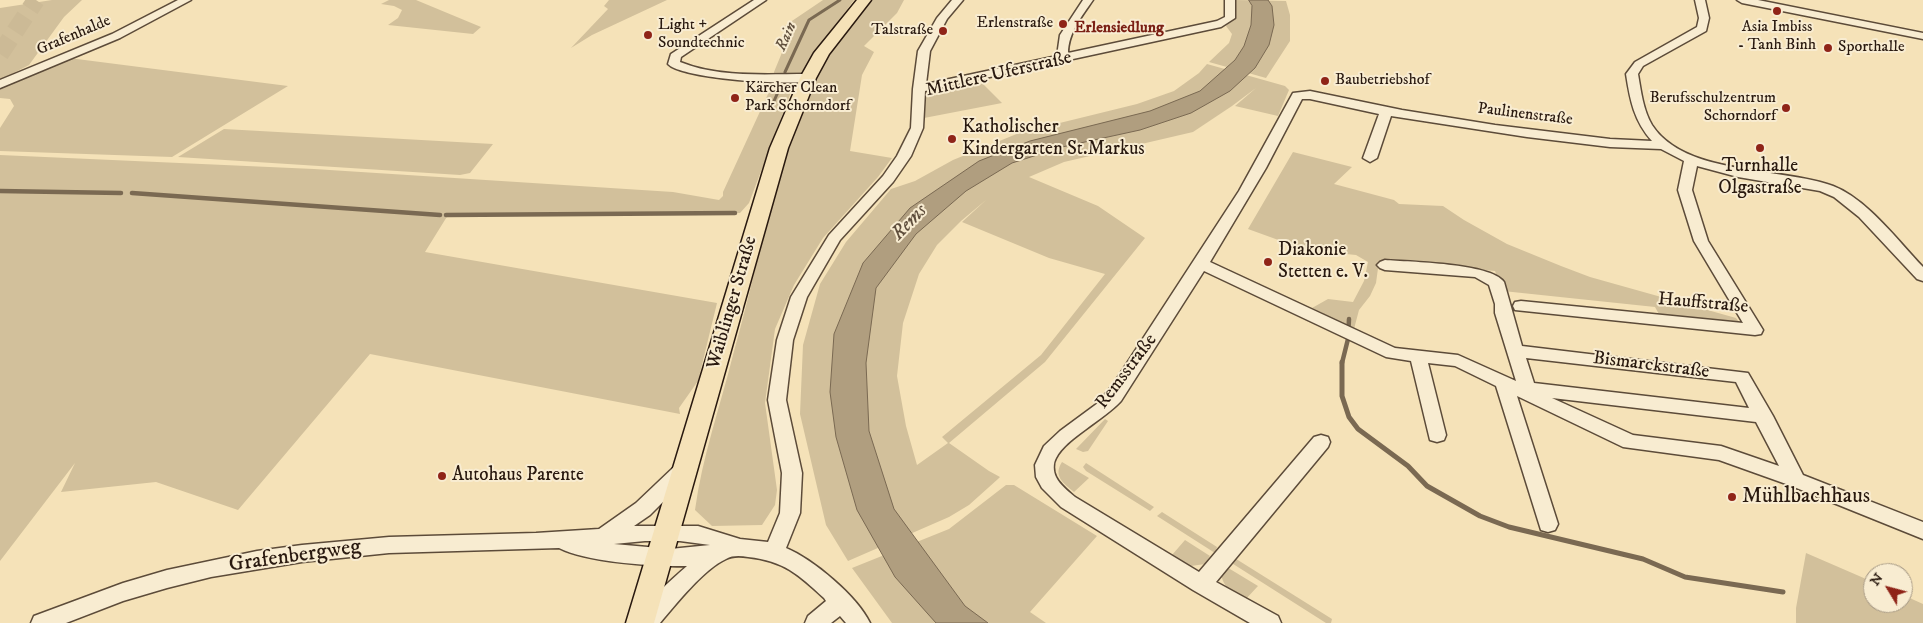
<!DOCTYPE html>
<html>
<head>
<meta charset="utf-8">
<style>
	body { margin:0 }
	#map { position:relative; width:1923px; height:623px; overflow:hidden; background:#f5e2b8; font-family:"IM FELL DW Pica",serif }
	canvas { display:block }
	.north { position:absolute; left:1863px; top:563px; width:50px; height:50px; box-sizing:border-box; background:#f8ecd1; border:1px solid #a59883; border-radius:50%; rotate:307deg; font-size:14px; font-weight:700; line-height:20px; text-align:center; color:#29190f }
	.north::after { content:''; display:block; margin:auto; width:18px; height:22px; background:#8f2418; clip-path:polygon(50% 0,100% 100%,50% 72%,0 100%) }
</style>
</head>
<body>
<div id="map">
<canvas width="1923" height="623"></canvas>
<div class="north">N</div>
</div>
<script>
const ctx = document.querySelector('canvas').getContext('2d');
ctx.lineJoin = 'round';
function paint(path, color) {
  ctx.fillStyle = color;
  ctx.fill(path, 'evenodd');
}
function stroke(path, color, width, dash) {
  ctx.strokeStyle = color;
  ctx.lineWidth = width;
  ctx.lineCap = dash ? 'butt' : 'round';
  ctx.setLineDash(dash || []);
  ctx.stroke(path);
}
function drawText(font, color, halo, rows, align = 'center') {
  ctx.font = font + ' "IM FELL DW Pica",serif';
  ctx.lineWidth = 4;
  ctx.setLineDash([]);
  ctx.textBaseline = 'middle';
  ctx.strokeStyle = halo;
  ctx.fillStyle = color;
  for (const [text, x, y, turn = 0] of rows) {
    ctx.save();
    ctx.translate(x, y);
    ctx.rotate((+turn || 0) * Math.PI / 180);
    ctx.textAlign = isNaN(turn) ? turn : align;
    if (halo) ctx.strokeText(text, 0, 0);
    ctx.fillText(text, 0, 0);
    ctx.restore();
  }
}
paint(new Path2D(`
	M52 0H82L64 17 29 65 0 80V8Z
	M389 0H416L481 27 473 34 388 25 398 18 402 10 394 6 381 4Z
	M609 0H667L592 35 571 48 608 9 604 6Z
	M823 0H854L807 64 791 92 749 203 740 213 448 215 425 252 717 303 698 381 679 408 680 414 370 354 238 510 156 482 61 492 75 463 0 561V155L314 169 673 192 719 200 723 196V192L774 81V72L790 33 789 29 783 27Z
	M873 0H904L897 13 864 46 874 52 862 75 850 151 892 158 878 177 823 238 794 285 775 329 765 403 777 490 775 505 762 525 712 526 695 510C702 457 720 407 733 355 743 319 752 282 761 245 783 159 806 64 873 0Z
	M1236 0 1286 1 1290 15V41L1266 78 1209 62 1229 43 1232 34 1226 26 1236 14Z
	M69 58 288 86 172 157 0 151V128L14 106 10 99 0 98V87Z
	M1207 64 1285 86 1289 90 1278 116 1235 106 1256 88 1232 106 1193 132 1064 162 1029 177 1098 206 1145 238 1045 362 949 443 989 471 1000 477 998 479 969 505 949 517 848 561 826 525 800 414 803 345 820 284 846 242 891 189 915 181 953 160 1019 133 1137 104 1174 91 1199 73ZM986 200 962 222 1049 258 1105 274 1041 355 942 437 948 443 917 465 906 426 897 376 903 323 919 274 937 245 961 221Z
	M981 82 1002 103 924 118C924 112 923 103 926 98 933 88 968 85 981 82Z
	M224 129 493 144 470 173 460 175 178 157Z
	M1293 152 1352 167 1334 184 1394 200 1399 204 1443 206 1464 220 1507 244 1561 266 1590 277 1736 318 1739 322 1660 316 1655 307 1503 291 1495 271 1379 261 1376 283 1370 296 1359 310 1354 329 1312 308 1328 299 1353 302 1364 281 1368 262 1356 255 1306 250 1248 229Z
	M1105 419 1108 421 1088 451 1083 452 1076 449Z
	M1062 462 1089 478 1074 492C1063 483 1053 476 1062 462Z
	M1086 463 1154 507 1150 511 1086 471 1083 467Z
	M1006 485H1014L1097 536 1030 612 1046 623H892L852 568 949 529Z
	M1162 512 1217 547 1215 553 1157 516Z
	M1185 540 1210 556 1205 564 1191 566 1172 555Z
	M1806 553 1873 582V603H1903V595L1923 604V623H1796V608Z
	M1233 557 1332 619 1331 623H1326L1230 562Z
	M1225 566 1258 586 1245 600C1232 592 1223 588 1221 573Z`), '#d2c09b');
const water = new Path2D(`
	M1249 0H1268L1272 6 1274 25 1269 45 1255 68 1230 91 1191 113 1140 130 1062 147 1012 163 966 191 916 234 876 288 866 363 869 431 894 509 965 606 988 623H936L895 577 857 510 836 437 830 392 834 334 863 263 910 208 979 161 1030 141 1150 111 1200 91 1235 60 1244 46 1251 25 1252 6Z`);
paint(water, '#b09e7f');
stroke(water, '#7a6952', 1);
stroke(new Path2D(`
	M785 72 809 20 840 0
	M774 101 782 83`), '#7a6952', 3);
stroke(new Path2D(`
	M0 191 121 193
	M132 193 440 215
	M446 215 735 213
	M1342 363 1348 339 1349 319`), '#7a6952', 4.5);
stroke(new Path2D(`
	M1342 362V396L1349 417 1358 429 1408 466 1427 486 1480 516 1509 527 1643 559 1685 577 1783 592`), '#7a6952', 5);
stroke(new Path2D(`
	M0 54 36 0`), '#ccba96', 18, [18, 9]);
const minor = new Path2D(`
	M178 0H191L120 38 0 88V80L112 34Z
	M754 0H766L681 57 680 62C719 78 766 74 808 74L814 78 812 81C791 86 682 79 668 64L671 54Z
	M952 0H963L947 19 930 51 926 84 1057 56 1060 35 1083 0H1093C1082 16 1068 33 1068 53L1217 21 1225 17V0H1235V18L1221 27 925 91 923 128 911 156 893 182 840 240 807 297 793 340 786 400 802 473 800 513 786 548C814 560 857 596 870 623H846L840 616 831 623H805L808 616 826 601 824 598C798 574 784 561 748 557 741 556 733 555 726 559 704 569 676 604 660 623H636C647 600 669 582 687 566 656 567 586 562 559 548L389 553 302 562 211 577 167 588 123 601 66 623H31L34 616 123 583 167 570 257 551 302 545 389 537 536 533 599 529 636 503 676 465 683 463 690 465 693 470 690 475 650 515 634 526H698L740 539 768 542 780 513 782 473 768 400 777 340 791 297 829 235 883 176 897 156 911 128 913 89 918 51 937 18ZM645 541H680L710 545 670 549 614 544Z
	M1695 0H1705L1709 18 1706 31 1643 66 1638 74C1641 91 1643 110 1652 125 1685 176 1782 167 1833 186 1867 199 1898 241 1923 267V281L1917 279 1859 217 1834 197 1820 191 1738 177 1697 166 1692 190 1708 241 1763 330 1761 334 1755 335 1515 310 1513 306 1515 302 1521 301 1743 323 1694 241 1678 190 1684 161 1661 149 1610 147 1527 137 1391 116 1377 158 1370 162 1363 158 1379 114 1310 99H1302L1266 168 1210 262 1395 348 1458 355 1516 381 1495 313V304L1489 285 1475 277 1385 270 1380 268 1377 265 1380 262 1385 260C1409 262 1491 263 1504 282L1522 346 1748 373 1773 416 1803 475 1923 522V539L1789 485 1719 460 1623 447 1517 396 1558 524 1555 530 1548 532 1541 530 1496 386 1455 366 1428 363 1446 435 1444 440 1437 442 1430 440 1411 361 1386 357 1204 271 1121 401C1104 420 1066 438 1056 458 1053 463 1053 471 1056 477 1060 485 1068 491 1075 497L1199 572 1314 437 1321 435 1328 437 1330 442 1328 447 1216 582 1278 616 1281 623H1250L1193 590 1061 507 1042 488 1036 477 1035 465 1044 446 1060 431 1098 403 1114 383 1239 191 1293 93 1310 91 1402 110 1495 125 1610 139 1652 141C1634 121 1630 100 1626 74L1635 62 1697 27 1699 18ZM1526 358 1736 382 1749 408 1534 383ZM1552 398 1756 422 1779 466 1721 446 1633 435Z
	M1737 0H1758L1923 33V39L1742 3Z`);
const major = new Path2D(`
	M857 0H871L829 54 816 78 788 148 654 623H626L770 148 800 78 814 53Z`);
stroke(minor, '#5c4b39', 3);
stroke(major, '#29190f', 3);
paint(minor, '#f8ecd1');
paint(major, '#f5e2b8');
for (const [x, y, r, color] of [
	[1777,11,5,"#8f2418"],
	[1063,24,5,"#8f2418"],
	[943,31,5,"#8f2418"],
	[648,35,5,"#8f2418"],
	[1828,48,5,"#8f2418"],
	[1325,81,5,"#8f2418"],
	[735,98,5,"#8f2418"],
	[1786,108,5,"#8f2418"],
	[952,139,5,"#8f2418"],
	[1760,148,5,"#8f2418"],
	[1268,262,5,"#8f2418"],
	[442,476,5,"#8f2418"],
	[1732,497,5,"#8f2418"]
]) {
  const dot = new Path2D();
  dot.arc(x, y, r, 0, 2 * Math.PI);
  ctx.fillStyle = color;
  ctx.fill(dot);
  stroke(dot, '#f8ecd1', 2);
}
drawText('16px', '#29190f', '#f8ecd1', [
	["Erlenstraße",1053,24,"right"],
	["Light +",658,26],
	["Soundtechnic",658,44],
	["Asia Imbiss",1777,28,"center"],
	["- Tanh Binh",1777,46,"center"],
	["Talstraße",933,31,"right"],
	["Sporthalle",1838,48],
	["Baubetriebshof",1335,81],
	["Kärcher Clean",745,89],
	["Park Schorndorf",745,107],
	["Berufsschulzentrum",1776,99,"right"],
	["Schorndorf",1776,117,"right"]
], 'left');
drawText('bold 16px', '#7a1f14', '#f8ecd1', [
	["Erlensiedlung",1119,29]
]);
drawText('16px', '#29190f', '#f8ecd1', [
	["Grafenhalde",74,36,-23],
	["Paulinenstraße",1525,115,7]
]);
drawText('italic 16px', '#5f4e3c', '#f8ecd1', [
	["Rain",787,37,-66]
]);
drawText('19px', '#29190f', '#f8ecd1', [
	["Mittlere Uferstraße",999,75,-13],
	["Waiblinger Straße",733,303,-74],
	["Hauffstraße",1703,304,5],
	["Bismarckstraße",1651,366,7],
	["Remsstraße",1127,372,-53]
]);
drawText('19px', '#29190f', '#f8ecd1', [
	["Katholischer",962,128],
	["Kindergarten St.Markus",962,150],
	["Turnhalle",1760,167,"center"],
	["Olgastraße",1760,189,"center"],
	["Diakonie",1278,251],
	["Stetten e. V.",1278,273],
	["Autohaus Parente",452,476]
], 'left');
drawText('italic 20px', '#5f4e3c', '#f8ecd1', [
	["Rems",910,223,-46]
]);
drawText('22px', '#29190f', '#f8ecd1', [
	["Mühlbachhaus",1742,497]
], 'left');
drawText('22px', '#29190f', '#f8ecd1', [
	["Grafenbergweg",295,557,-8]
]);
</script>
</body>
</html>
